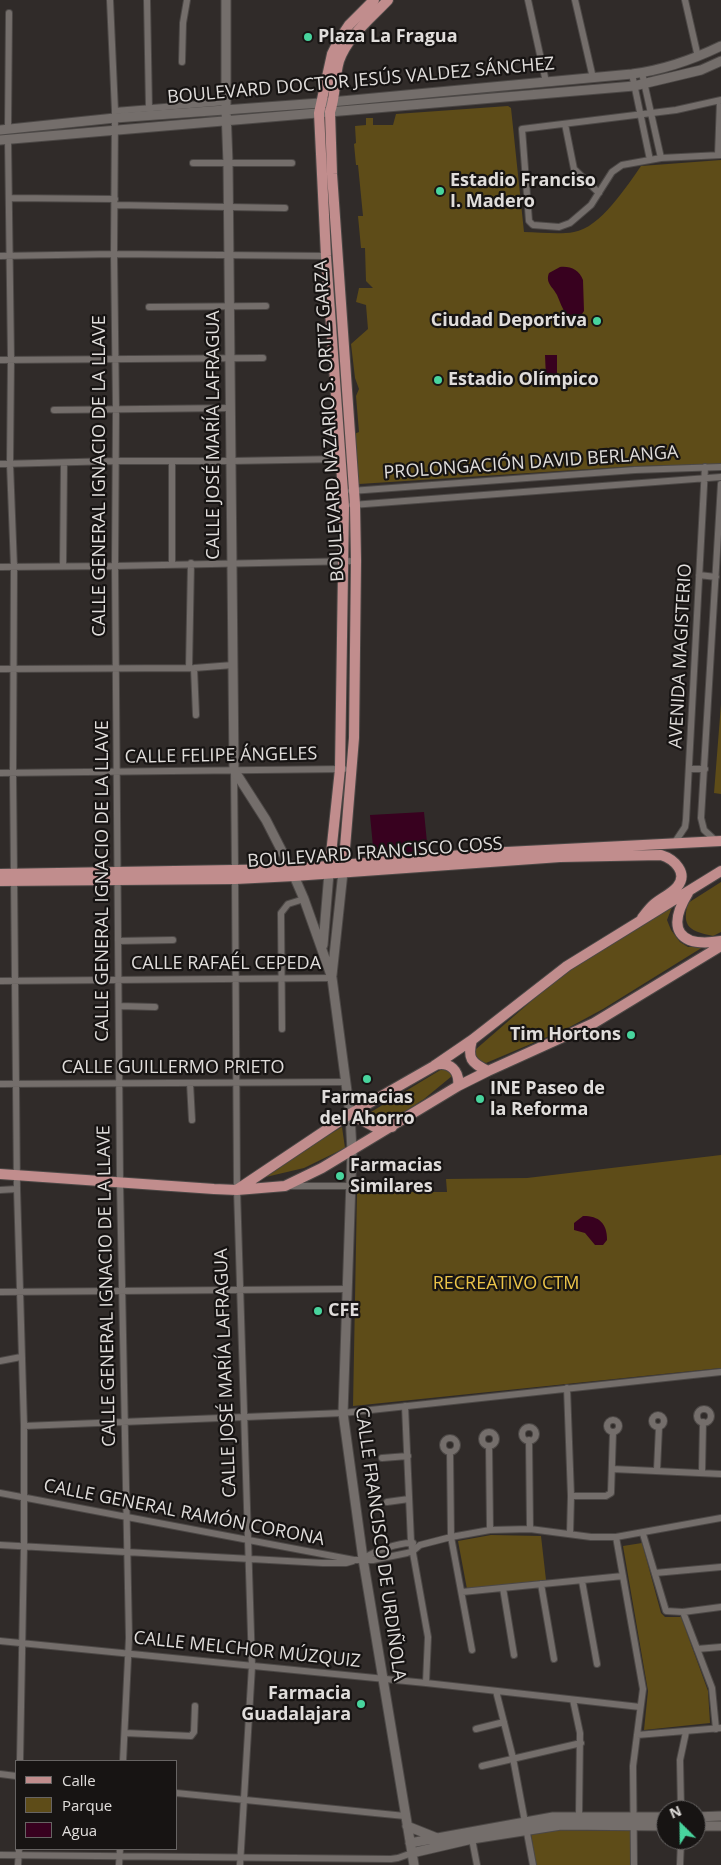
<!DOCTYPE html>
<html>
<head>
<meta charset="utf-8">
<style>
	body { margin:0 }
	#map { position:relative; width:721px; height:1865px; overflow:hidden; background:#302b29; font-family:"Open Sans",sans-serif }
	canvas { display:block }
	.legend { position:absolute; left:15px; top:1760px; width:162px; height:90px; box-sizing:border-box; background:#171413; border:1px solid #676463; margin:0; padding:6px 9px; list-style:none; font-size:15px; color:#e0dddb }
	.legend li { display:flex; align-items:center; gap:10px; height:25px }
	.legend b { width:25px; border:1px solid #676463 }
	.north { position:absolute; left:656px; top:1800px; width:50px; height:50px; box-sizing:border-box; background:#171413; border:1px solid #676463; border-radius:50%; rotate:337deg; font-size:14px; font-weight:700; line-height:20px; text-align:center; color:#e0dddb }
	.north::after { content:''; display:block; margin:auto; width:18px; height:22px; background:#48d49d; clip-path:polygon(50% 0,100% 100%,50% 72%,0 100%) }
</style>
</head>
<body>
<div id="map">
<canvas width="721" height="1865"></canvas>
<ul class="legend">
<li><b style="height:6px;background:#c18d8d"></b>Calle</li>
<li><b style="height:14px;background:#5e4c18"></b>Parque</li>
<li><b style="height:14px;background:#38011f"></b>Agua</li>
</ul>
<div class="north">N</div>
</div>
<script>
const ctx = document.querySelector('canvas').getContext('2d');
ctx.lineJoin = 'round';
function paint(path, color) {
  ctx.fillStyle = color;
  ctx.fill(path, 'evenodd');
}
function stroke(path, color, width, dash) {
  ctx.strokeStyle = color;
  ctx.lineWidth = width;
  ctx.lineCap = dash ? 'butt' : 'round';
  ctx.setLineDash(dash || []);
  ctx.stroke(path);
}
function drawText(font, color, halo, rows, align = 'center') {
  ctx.font = font + ' "Open Sans",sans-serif';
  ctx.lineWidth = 4.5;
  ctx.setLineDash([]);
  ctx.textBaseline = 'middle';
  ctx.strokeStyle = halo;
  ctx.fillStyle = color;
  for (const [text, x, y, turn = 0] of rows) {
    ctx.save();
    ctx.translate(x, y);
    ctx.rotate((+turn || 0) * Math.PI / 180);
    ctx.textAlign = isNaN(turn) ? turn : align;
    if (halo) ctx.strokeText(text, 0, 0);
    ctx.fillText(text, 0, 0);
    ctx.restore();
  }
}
paint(new Path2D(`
	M508 106 511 108 524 232C540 232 558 235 574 232 600 228 627 186 641 166L721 160V464L637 466 359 484 354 434 359 432 356 396 359 389 355 378 351 344 368 329 366 305 356 302 359 288H373L366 281 365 248H361L358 216H363L358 165H356L354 144 356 143 355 126 366 125V118H373V125H393L396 114Z
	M721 704V794L714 793Z
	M721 882V932L713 936C691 931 681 928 688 903Z
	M672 907 667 920 671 930 680 942 688 947H703L603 1009 566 1029 486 1063 477 1060 475 1050 559 977Z
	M447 1066 452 1076 424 1099 387 1123 382 1124 365 1118 366 1115Z
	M342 1127 345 1148 304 1168 253 1180Z
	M721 1155V1368L353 1406 357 1192H447L446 1179 527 1178Z
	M491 1535 541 1536 546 1580 467 1589 458 1541Z
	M642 1543 661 1613 665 1617H681L708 1691 710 1723 644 1730 648 1691 623 1546Z
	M554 1830 631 1831V1865H536L531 1834Z`), '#5e4c18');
paint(new Path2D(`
	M560 267C571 266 579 270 583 280L584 311 580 317 566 314C562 308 560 302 557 295 553 287 545 283 549 273Z
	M545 355H557V377L546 378Z
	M424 812 428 853 374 857 370 815Z
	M583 1216C599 1216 607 1223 607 1240L603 1245H595L585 1233 574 1230V1223Z`), '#38011f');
const street = new Path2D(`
	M110 0 115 111 114 254 116 409 115 566 120 1183 129 1638 123 1761
	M147 0 149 109
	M528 0 546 82
	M575 0 593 78
	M685 0 698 57
	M182 62 183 23 187 0
	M642 73 661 158
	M632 74 650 160
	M721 100 676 110 522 129 529 221 533 225 559 227 570 223 591 205 612 172 622 165 661 158 721 155
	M115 111 226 102
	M565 124 574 169 599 193
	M8 129 9 13
	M8 139 11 359 10 464 14 567 13 773 17 1189 24 1426V1546L20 1761
	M718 155 720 101
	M193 163H292
	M9 198 115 199
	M115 205 285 208
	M0 256 114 254 326 256
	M149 307 266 306
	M0 360 263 358
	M54 410 231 408
	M172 461V564
	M0 464 115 461H231L341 459
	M351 491 635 470 721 467
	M352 505 721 477
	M63 566 64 463
	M0 567 115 566 356 561
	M699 575 716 577
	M189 668 191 563
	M194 668 196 715
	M0 669 194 668 233 665
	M690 769H705
	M234 771 235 870
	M0 773 344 769
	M716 841 704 830 701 818 721 484
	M675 842 685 827 686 820 705 467
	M235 879 237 1190 252 1666 240 1865
	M118 941 173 940
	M0 981 332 978
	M119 1006 155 1007
	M282 1029 281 913 288 904 304 899
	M190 1083 192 1120
	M0 1084 345 1082
	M289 1186H350
	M0 1190 17 1189
	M0 1292 348 1289
	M0 1361 21 1357
	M567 1388 571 1496 570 1534
	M405 1406 411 1542 428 1637 426 1683
	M697 1416a7 7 0 1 1 14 0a7 7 0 1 1-14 0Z
	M652 1421a6 6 0 1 1 12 0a6 6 0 1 1-12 0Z
	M607 1426a6 6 0 1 1 12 0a6 6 0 1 1-12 0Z
	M24 1426 343 1413 721 1372
	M522 1434a7 7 0 1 1 14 0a7 7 0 1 1-14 0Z
	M482 1439a7 7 0 1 1 14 0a7 7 0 1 1-14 0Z
	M443 1445a7 7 0 1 1 14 0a7 7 0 1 1-14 0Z
	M529 1440 530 1529
	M489 1446 490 1530
	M450 1452 451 1537 472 1650
	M382 1458 408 1456
	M612 1469 721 1474
	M657 1470 659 1427
	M702 1472 703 1422
	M0 1493 354 1560H373L407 1553 413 1551 420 1545 451 1537 490 1530 530 1529 591 1537H616L721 1518
	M571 1496H606L611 1493 613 1432
	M387 1502 409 1499
	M643 1534 666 1611 683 1612 721 1607
	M616 1537 643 1689 633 1766 634 1865
	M0 1545 323 1563H346L353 1561
	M363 1559C374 1551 400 1542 413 1543
	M655 1573 721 1567
	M582 1581 597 1664
	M541 1584 554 1659
	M503 1588 514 1655
	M462 1592 623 1576
	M683 1612 712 1688 716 1729
	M0 1641 426 1683 640 1707
	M697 1649 721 1647
	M496 1691 513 1758 533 1865
	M573 1700 580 1733 579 1816
	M476 1729 504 1722
	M125 1733 191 1736 194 1732 195 1706
	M637 1735 721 1728
	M482 1766 581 1743
	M0 1774 16 1776
	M176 1793 405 1816
	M681 1810 680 1760 686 1732
	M472 1839 477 1865
	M0 1855 391 1859 398 1858 412 1853
	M18 1865 19 1849
	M119 1865 120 1849
	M680 1865 681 1840`);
const secondary = new Path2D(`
	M226 0V110L228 163 234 770 266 820 291 869 304 899 332 978 350 1114 352 1151 343 1413 363 1559 414 1865
	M0 130 115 118 320 103 632 74C664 70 692 60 721 46
	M0 140 634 86 701 70 721 61
	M323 945 329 873
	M332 975 343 872
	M696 1817 721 1816
	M407 1826 437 1838
	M696 1826H721
	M410 1843 553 1817H666
	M412 1853 472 1839 561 1825 666 1826`);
const primary = new Path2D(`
	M343 872 354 738 356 561 355 505 332 174 330 112C336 95 334 78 339 61 347 37 371 18 388 0
	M329 873 340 769 344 506 326 256 319 113 332 54 339 40 349 25 374 0
	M0 874 291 869 487 853 721 841
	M0 881 235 879 294 876 560 857 661 855C674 859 689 873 677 887 670 895 659 899 652 906 648 910 645 914 642 918
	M688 893C666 929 679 948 721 941
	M472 1040C467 1058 471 1063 488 1071
	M435 1065C450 1061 460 1071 458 1086
	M350 1114 375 1127H392
	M0 1174 214 1189 237 1190 285 1186 322 1168 458 1086 488 1071 594 1023 721 946
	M238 1189 350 1114 434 1066 472 1040 567 966 721 871`);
stroke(street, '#4c4846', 8);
stroke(secondary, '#4c4846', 11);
stroke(primary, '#4c4846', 12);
stroke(street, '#746e6b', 6);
stroke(secondary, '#746e6b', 9);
stroke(primary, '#c18d8d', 10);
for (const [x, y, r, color] of [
	[308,37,5,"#48d49d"],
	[440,191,5,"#48d49d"],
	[597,321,5,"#48d49d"],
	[438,380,5,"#48d49d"],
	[631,1035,5,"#48d49d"],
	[367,1079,5,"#48d49d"],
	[480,1099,5,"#48d49d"],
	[340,1176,5,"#48d49d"],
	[318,1311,5,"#48d49d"],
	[361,1704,5,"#48d49d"]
]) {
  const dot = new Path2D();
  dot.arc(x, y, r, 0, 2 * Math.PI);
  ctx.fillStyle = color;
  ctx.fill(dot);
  stroke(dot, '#171413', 2);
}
drawText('bold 18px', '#e0dddb', '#171413', [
	["Plaza La Fragua",318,37],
	["Estadio Franciso",450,181],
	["I. Madero",450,202],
	["Ciudad Deportiva",587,321,"right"],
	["Estadio Olímpico",448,380],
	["Tim Hortons",621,1035,"right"],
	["INE Paseo de",490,1089],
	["la Reforma",490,1110],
	["Farmacias",367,1098,"center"],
	["del Ahorro",367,1119,"center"],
	["Farmacias",350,1166],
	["Similares",350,1187],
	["CFE",328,1311],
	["Farmacia",351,1694,"right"],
	["Guadalajara",351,1715,"right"]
], 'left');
drawText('18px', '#e0dddb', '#171413', [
	["BOULEVARD DOCTOR JESÚS VALDEZ SÁNCHEZ",361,81,-5],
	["BOULEVARD NAZARIO S. ORTIZ GARZA",330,421,-93],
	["CALLE JOSÉ MARÍA LAFRAGUA",214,435,-90],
	["PROLONGACIÓN DAVID BERLANGA",531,463,-4],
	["CALLE GENERAL IGNACIO DE LA LLAVE",100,476,-90],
	["AVENIDA MAGISTERIO",681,656,-87],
	["CALLE FELIPE ÁNGELES",221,756,-1],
	["BOULEVARD FRANCISCO COSS",375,853,-4],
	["CALLE GENERAL IGNACIO DE LA LLAVE",103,881,-90],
	["CALLE RAFAÉL CEPEDA",226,964],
	["CALLE GUILLERMO PRIETO",173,1068],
	["CALLE GENERAL IGNACIO DE LA LLAVE",107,1286,-91],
	["CALLE JOSÉ MARÍA LAFRAGUA",226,1373,-92],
	["CALLE GENERAL RAMÓN CORONA",184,1513,11],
	["CALLE FRANCISCO DE URDIÑOLA",380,1544,82],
	["CALLE MELCHOR MÚZQUIZ",247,1650,6]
]);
drawText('18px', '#eac349', '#171413', [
	["RECREATIVO CTM",506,1284]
]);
</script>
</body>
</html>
